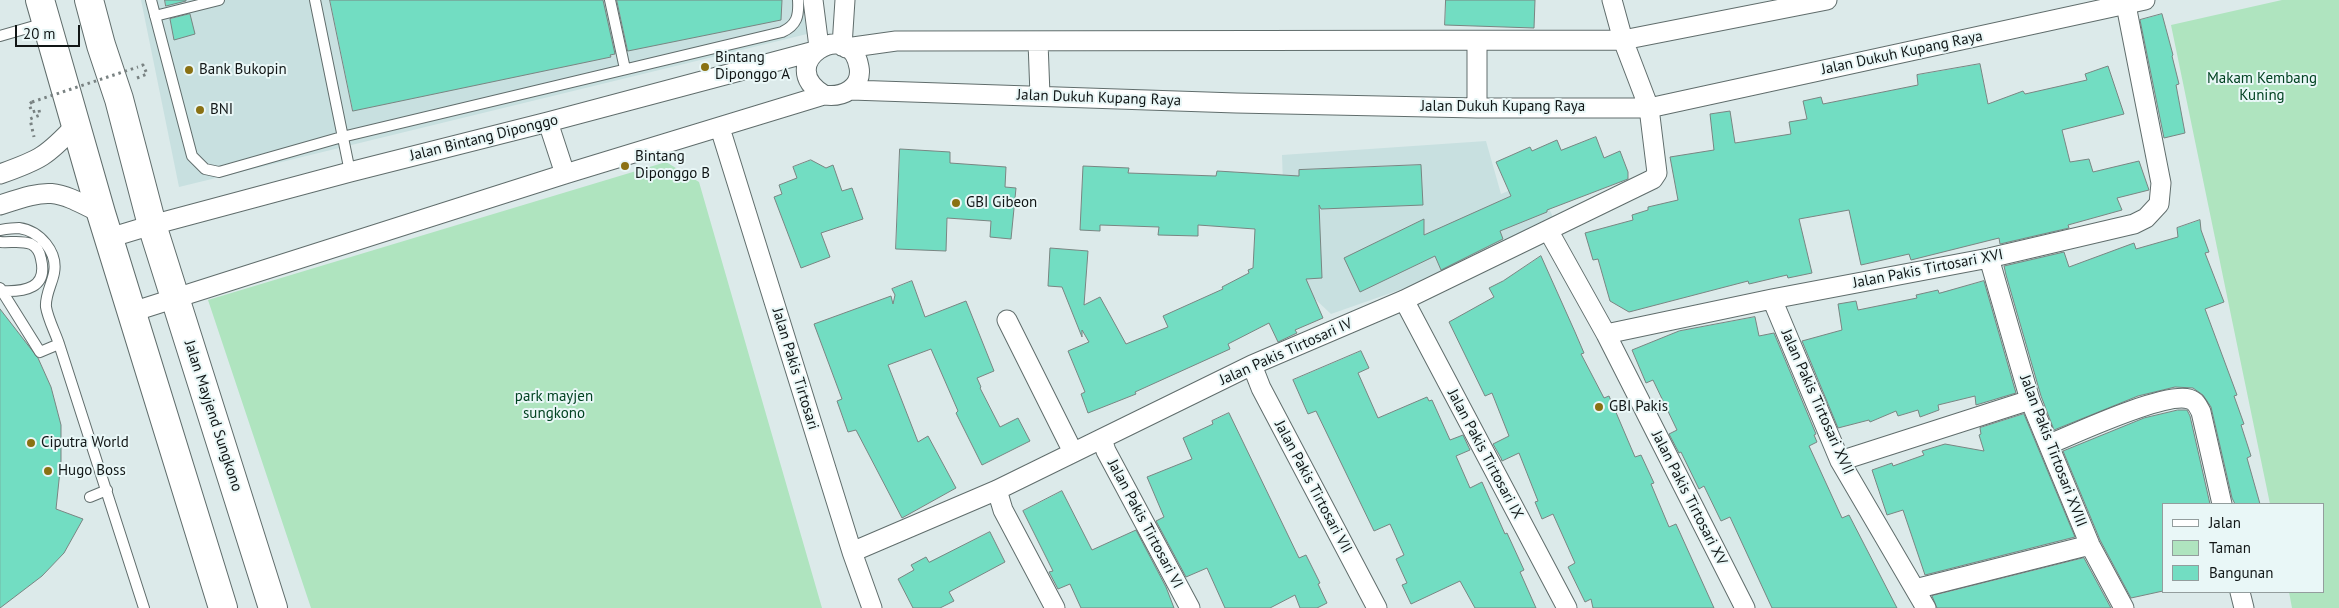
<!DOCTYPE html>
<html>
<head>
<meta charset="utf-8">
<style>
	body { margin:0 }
	#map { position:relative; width:2339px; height:608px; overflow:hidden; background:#dceaea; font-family:"PT Sans",sans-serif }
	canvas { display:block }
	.legend { position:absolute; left:2162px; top:503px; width:162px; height:90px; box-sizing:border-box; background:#e9f7f7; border:1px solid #939d9d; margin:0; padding:6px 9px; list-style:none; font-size:15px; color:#111616 }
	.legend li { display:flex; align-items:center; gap:10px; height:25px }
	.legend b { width:25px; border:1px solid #939d9d }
	.scale { position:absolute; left:15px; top:25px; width:65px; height:22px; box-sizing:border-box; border:2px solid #111616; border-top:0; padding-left:6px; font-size:15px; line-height:18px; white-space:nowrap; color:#111616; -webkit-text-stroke:4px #e9f7f7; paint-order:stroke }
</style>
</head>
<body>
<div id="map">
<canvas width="2339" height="608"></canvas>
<ul class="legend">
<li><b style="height:6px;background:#fff"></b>Jalan</li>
<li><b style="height:14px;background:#afe4bf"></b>Taman</li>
<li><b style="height:14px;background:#72ddc2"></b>Bangunan</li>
</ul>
<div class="scale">20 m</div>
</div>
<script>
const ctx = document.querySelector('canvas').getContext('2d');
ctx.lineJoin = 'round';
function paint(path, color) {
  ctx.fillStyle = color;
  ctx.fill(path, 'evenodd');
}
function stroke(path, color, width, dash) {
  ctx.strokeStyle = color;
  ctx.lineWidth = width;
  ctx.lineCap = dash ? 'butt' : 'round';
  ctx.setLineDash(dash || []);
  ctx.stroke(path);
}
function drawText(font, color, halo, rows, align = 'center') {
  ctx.font = font + ' "PT Sans",sans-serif';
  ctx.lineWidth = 4;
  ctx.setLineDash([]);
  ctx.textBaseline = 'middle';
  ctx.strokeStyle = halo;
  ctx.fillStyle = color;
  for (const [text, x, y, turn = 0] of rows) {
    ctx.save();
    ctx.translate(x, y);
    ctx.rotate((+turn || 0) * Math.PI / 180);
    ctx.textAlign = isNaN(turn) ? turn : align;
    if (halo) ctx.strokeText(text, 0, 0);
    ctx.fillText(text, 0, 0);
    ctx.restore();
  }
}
paint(new Path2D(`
	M141 0H802L807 34 179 187Z
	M1486 141 1501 194 1535 180 1555 221 1445 274 1331 314 1315 299 1287 301 1282 155Z`), '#c8e0e0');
paint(new Path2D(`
	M2282 0H2339V608H2292L2289 592H2323V504H2270L2171 25Z
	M666 162 699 182 822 608H311L208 300Z`), '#afe4bf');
const building = new Path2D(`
	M165 0H186V1L166 6Z
	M330 0H603L615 54 610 55 611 57 353 111Z
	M617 0H782L781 20 628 51Z
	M1446 0H1535L1534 28 1445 25Z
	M190 14 195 34 174 40 170 19Z
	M2162 14 2173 55 2172 56 2179 84 2176 85 2185 133 2164 138 2140 20Z
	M1980 64 1988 104 2023 91 2025 94 2087 80 2085 74 2108 66 2124 114 2062 130 2070 162 2089 159 2093 172 2139 161 2149 190 2117 198 2122 210 2068 225 2069 228 2000 244 1999 238 1911 260 1909 254 1861 265 1849 210 1799 219 1812 273 1788 278 1787 275 1749 284 1748 281 1629 312 1610 301 1598 259 1593 260 1585 233 1633 220 1632 215 1648 210V207L1678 200 1670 157 1714 150 1710 114 1730 111 1735 143 1791 134 1789 122 1807 119 1803 101 1821 97 1823 104 1918 85 1917 75Z
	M1596 137 1604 158 1620 151 1628 172V179L1547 210V212L1500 231 1503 239 1441 270 1435 256 1360 292 1344 258 1424 219V235L1511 196 1496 162 1512 155 1530 147 1532 151 1557 140 1561 150Z
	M900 149 950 152V163L1006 167 1005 187 1016 188 1011 239 990 237 991 221 947 218 946 251 896 249Z
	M811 160 826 168 833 165 842 191 852 188 863 219 821 233 830 257 801 268 774 197 782 194 779 185 797 178 793 167Z
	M1421 165 1423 205 1321 209 1319 205 1322 278 1306 279 1323 318 1295 330 1297 333 1278 342 1269 323 1228 344 1230 349 1135 392 1136 394 1088 413 1081 394 1085 392 1068 351 1089 342 1082 330V337L1062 287 1048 286 1050 248 1088 251 1084 305 1100 297 1126 344 1168 327 1163 316 1223 289 1222 287 1249 273 1248 270 1253 268 1255 229 1198 225V236L1158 235 1159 227 1100 225V231L1080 230 1083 166 1129 168 1128 173 1216 176 1217 171 1299 176V170Z
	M2200 220 2201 230 2209 252 2205 253 2224 302 2205 309 2237 395 2234 396 2244 424 2241 425 2251 456 2247 458 2260 504H2235L2232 498 2211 407 2203 395 2193 388 2175 387 2138 396 2054 430 2041 396 2006 275 2004 266 2064 252 2069 267 2134 243 2136 249 2178 237 2177 228Z
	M1541 256 1575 332 1584 353 1581 354 1604 398 1609 396 1635 457 1641 455 1654 483 1651 484 1669 527 1676 524 1714 608H1593L1591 599 1585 602 1568 567 1575 563 1553 514 1542 519 1535 502 1538 501 1519 453 1502 461 1501 458 1493 444 1509 436 1492 393 1485 396 1449 322 1494 297 1489 288 1503 281Z
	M912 281 925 317 966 301 994 371 977 378 981 387 980 388 1000 427 1018 418 1030 441 982 465 956 413 958 411 931 349 888 365 918 442 928 436 956 488 902 518 856 430 848 432 837 401 842 399 814 324 891 296 893 304 895 295 892 289Z
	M1984 281 2016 393 1976 405 1975 396 1938 405 1939 410 1920 417 1918 410 1898 416 1896 411 1870 422 1869 420 1838 428 1802 341 1842 330 1838 304 1856 301 1858 310 1917 298 1916 295 1938 290 1939 293Z
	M0 309 38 358 51 387 61 425V461L56 509 83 519 64 553 42 576 0 608Z
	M1755 317 1759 336 1774 333 1816 434 1814 435 1817 442 1809 446 1842 518 1849 515 1897 608H1772L1730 517 1721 521 1704 486 1699 489 1681 452 1679 453 1669 434 1677 430 1653 380 1646 383 1632 350 1679 331Z
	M1361 351 1369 368 1358 373 1378 418 1427 397 1429 401 1432 400 1450 440 1463 435 1470 450 1456 456 1470 488 1482 482 1505 534 1507 533 1524 570 1520 572 1536 608H1475L1460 581 1411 604 1402 585 1407 583 1396 559 1404 555 1390 524 1374 531 1316 411 1308 414 1293 380Z
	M2178 410H2187L2190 416 2210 504H2163V591L2131 598 2100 540 2063 451 2144 418Z
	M1229 413 1299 558 1306 555 1320 583 1318 584 1327 603 1317 608H1300L1295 595 1270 608H1225L1207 568 1186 577 1156 521 1164 517 1147 477 1192 459 1183 438 1213 424 1212 421Z
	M2024 414 2075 537 1925 575 1903 510 1887 515 1872 470 1892 463 1893 466 1924 455 1922 451 1945 444 1984 451 1979 435 1981 434 1980 428Z
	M1062 491 1092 550 1136 530 1166 587 1174 608H1081L1070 584 1058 589 1049 572 1053 571 1023 511Z
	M990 532 1005 562 949 592 954 601 940 608H913L898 579 914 570 911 565 926 557 929 562Z
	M2084 558 2111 608H1937L1932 596Z`);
paint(building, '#72ddc2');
stroke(building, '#798582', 1);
const lane = new Path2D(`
	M151 0 192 156 205 169 219 172 342 137 782 32C797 25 799 16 798 0
	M315 0 350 172
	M610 0 625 69
	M155 16 219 0
	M0 36 45 23
	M0 230C6 229 13 228 19 228 40 231 58 252 54 273 52 284 45 295 46 307 48 319 55 332 59 344
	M0 242C10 243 21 240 31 244 37 247 40 253 41 259 48 288 25 292 2 291
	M0 288 40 352 59 344 144 608
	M90 497 107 490`);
const street = new Path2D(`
	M813 0 819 47
	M1038 42 1040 95
	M842 46 845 0
	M846 48 896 41 1623 40 1827 0
	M851 90 1236 103 1477 108H1649L2145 0
	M1477 108V41
	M548 122 565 174
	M720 128 852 552 872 608
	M0 174C40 160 47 156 76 125
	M0 205C52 188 53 189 101 213
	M1548 230 1606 334 1772 299 1989 258 2134 224 2146 218 2159 204 2161 183 2125 0
	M109 238 152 225 350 172 548 122 815 51
	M1989 258 2030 400 2090 545 2124 608
	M1772 299 1840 461 1926 608
	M1404 300 1567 608
	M132 312 565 174 824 95C842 98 863 88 859 67 850 15 772 63 824 95
	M1007 320 1073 452
	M1606 334 1745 608
	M1252 365 1261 388 1377 608
	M1102 439 1106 451 1190 608
	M2050 444C2076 433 2164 392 2189 399 2196 401 2198 406 2201 412L2222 504
	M1840 461 2030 400
	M997 490 1003 510 1055 608
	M852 552 997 490 1252 365 1404 300 1653 179 1657 173 1649 108 1623 40 1612 0
	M1915 589 2090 545
	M2240 592 2244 608`);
const primary = new Path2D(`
	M40 0 101 213 223 608
	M89 0 101 45 119 99 152 225 273 608`);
stroke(lane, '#606d6c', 12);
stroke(street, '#606d6c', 21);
stroke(primary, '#606d6c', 30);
stroke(new Path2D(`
	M137 78 147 74 143 65 138 67
	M32 102 29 104 32 112 39 110 40 115 30 119 34 137`), '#798282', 3, [2.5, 4]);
stroke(lane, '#fff', 10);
stroke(street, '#fff', 19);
stroke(primary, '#fff', 28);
stroke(new Path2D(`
	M32 102 138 67`), '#798282', 3, [2.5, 4]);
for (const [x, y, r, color] of [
	[705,67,5,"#8a7113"],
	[189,70,5,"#8a7113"],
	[200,110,5,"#8a7113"],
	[625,166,5,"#8a7113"],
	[956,203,5,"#8a7113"],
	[1599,407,5,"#8a7113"],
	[31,443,5,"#8a7113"],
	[48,471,5,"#8a7113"]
]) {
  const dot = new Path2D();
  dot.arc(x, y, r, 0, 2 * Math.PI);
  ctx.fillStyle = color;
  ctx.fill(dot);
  stroke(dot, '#e9f7f7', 2);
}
drawText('15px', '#111616', '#e9f7f7', [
	["Jalan Dukuh Kupang Raya",1902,53,-12],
	["Jalan Dukuh Kupang Raya",1099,98,2],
	["Jalan Dukuh Kupang Raya",1503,107],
	["Jalan Bintang Diponggo",484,138,-14],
	["Jalan Pakis Tirtosari XVI",1928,269,-11],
	["Jalan Pakis Tirtosari IV",1286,352,-24],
	["Jalan Pakis Tirtosari",795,369,73],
	["Jalan Pakis Tirtosari XVII",1817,402,66],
	["Jalan Mayjend Sungkono",213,416,72],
	["Jalan Pakis Tirtosari XVIII",2053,451,69],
	["Jalan Pakis Tirtosari IX",1485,454,62],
	["Jalan Pakis Tirtosari VII",1313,487,62],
	["Jalan Pakis Tirtosari XV",1689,498,63],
	["Jalan Pakis Tirtosari VI",1145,524,62]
]);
drawText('15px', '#111616', '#e9f7f7', [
	["Bintang",715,58],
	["Diponggo A",715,75],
	["Bank Bukopin",199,70],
	["BNI",210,110],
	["Bintang",635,157],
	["Diponggo B",635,174],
	["GBI Gibeon",966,203],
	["GBI Pakis",1609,407],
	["Ciputra World",41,443],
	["Hugo Boss",58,471]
], 'left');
drawText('15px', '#014221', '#e9f7f7', [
	["Makam Kembang",2262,79],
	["Kuning",2262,96],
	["park mayjen",554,397],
	["sungkono",554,414]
]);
</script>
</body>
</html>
